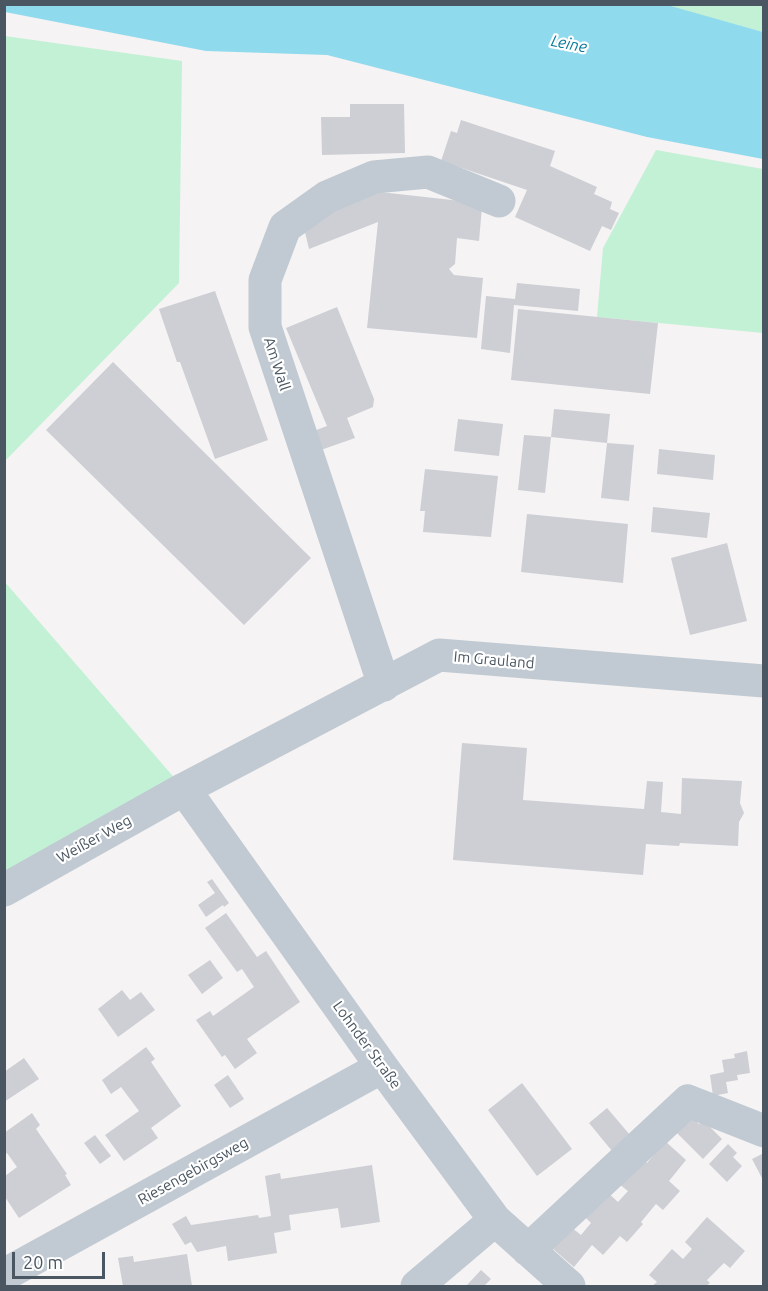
<!DOCTYPE html>
<html>
<head>
<meta charset="utf-8">
<style>
	body { margin:0 }
	#map { position:relative; width:768px; height:1291px; overflow:hidden; background:#f5f3f3; font-family:Ubuntu,sans-serif }
	canvas { display:block }
	.frame { position:absolute; inset:0; border:6px solid #4a5661; pointer-events:none }
	.scale { position:absolute; left:12px; top:1252px; width:93px; height:27px; box-sizing:border-box; border:3px solid #4a5661; border-top:0; padding-left:8px; font-size:18px; line-height:21px; white-space:nowrap; color:#4a5661; -webkit-text-stroke:4px #fff; paint-order:stroke }
</style>
</head>
<body>
<div id="map">
<canvas width="768" height="1291"></canvas>
<div class="frame"></div>
<div class="scale">20 m</div>
</div>
<script>
const ctx = document.querySelector('canvas').getContext('2d');
ctx.lineJoin = 'round';
function paint(path, color) {
  ctx.fillStyle = color;
  ctx.fill(path, 'evenodd');
}
function stroke(path, color, width, dash) {
  ctx.strokeStyle = color;
  ctx.lineWidth = width;
  ctx.lineCap = dash ? 'butt' : 'round';
  ctx.setLineDash(dash || []);
  ctx.stroke(path);
}
function drawText(font, color, halo, rows, align = 'center') {
  ctx.font = font + ' Ubuntu,sans-serif';
  ctx.lineWidth = 4.5;
  ctx.setLineDash([]);
  ctx.textBaseline = 'middle';
  ctx.strokeStyle = halo;
  ctx.fillStyle = color;
  for (const [text, x, y, turn = 0] of rows) {
    ctx.save();
    ctx.translate(x, y);
    ctx.rotate((+turn || 0) * Math.PI / 180);
    ctx.textAlign = isNaN(turn) ? turn : align;
    if (halo) ctx.strokeText(text, 0, 0);
    ctx.fillText(text, 0, 0);
    ctx.restore();
  }
}
paint(new Path2D(`
	M664 5H763V32Z
	M5 36 182 61 179 283 5 461Z
	M656 150 763 169V333L597 317 603 248Z
	M4 581 184 789 4 890Z`), '#c3f1d5');
paint(new Path2D(`
	M4 5H667L763 32V159L647 137 327 55 206 51 5 12Z`), '#90daee');
paint(new Path2D(`
	M350 104H404L405 153 322 155 321 117H350Z
	M461 120 555 151 550 166 597 187 594 194 612 202 610 209 619 213 611 230 602 226 590 251 515 217 527 190 441 161 451 131 457 133Z
	M380 192 461 201 482 207 479 241 457 238 455 264 449 269 454 275 483 278 477 338 367 328 378 222 309 249 304 228 307 220Z
	M517 283 580 289 578 311 514 305 510 353 481 349 486 296 515 299Z
	M215 291 268 440 215 459 180 362H177L159 309Z
	M337 307 374 399 373 407 347 418 355 438 318 451 311 432 327 426 286 328Z
	M518 309 658 323 650 394 511 380Z
	M113 362 311 558 244 625 46 430Z
	M554 409 610 414 607 443 551 437Z
	M458 419 503 424 499 456 454 451Z
	M524 435 551 437 545 493 518 490Z
	M607 443 634 445 629 501 601 498Z
	M659 449 715 455 713 480 657 474Z
	M425 469 498 476 491 537 423 532 425 511H420Z
	M653 507 710 513 707 538 651 532Z
	M527 514 628 524 623 583 521 572Z
	M727 543 747 621 690 635 671 558Z
	M462 743 527 748 523 800 644 809 647 781 663 782 661 812 681 814 682 778 742 781 740 803 744 813 739 822 738 846 680 843 679 846 646 844 643 875 453 860Z
	M212 879 229 903 224 907 223 905 206 917 198 905 215 893 207 882Z
	M226 913 257 957 266 951 300 1002 247 1039 257 1053 235 1069 225 1055 222 1057 196 1020 210 1011 213 1016 254 987 242 969 237 972 205 928Z
	M210 960 223 978 202 994 188 975Z
	M122 990 130 1000 141 992 155 1010 118 1037 98 1009Z
	M146 1047 155 1059 151 1062 181 1106 151 1128 158 1138 124 1161 105 1135 139 1111 121 1087 111 1094 102 1080Z
	M747 1051 750 1073 737 1075 738 1080 726 1082 728 1093 713 1096 710 1075 724 1072 722 1060 735 1058 734 1054Z
	M24 1058 39 1079 4 1102V1072Z
	M228 1075 244 1099 230 1108 214 1085Z
	M522 1083 572 1149 537 1176 488 1110Z
	M607 1108 630 1135 612 1151 589 1123Z
	M32 1113 40 1125 36 1129 67 1174 65 1175 71 1185 19 1218 5 1197V1176L17 1167 7 1153 4 1154V1133Z
	M689 1114 699 1124 703 1120 722 1139 703 1159 674 1130Z
	M95 1135 111 1156 100 1164 84 1143Z
	M665 1141 686 1160 669 1181 680 1191 663 1210 656 1204 641 1222 643 1224 627 1242 620 1236 603 1255 592 1245 574 1267 553 1249 571 1227 581 1235 591 1223 584 1216 606 1191 618 1202 628 1191 619 1184 642 1158 647 1163Z
	M728 1144 737 1153 733 1157 742 1166 727 1182 709 1164Z
	M764 1153V1182L752 1159Z
	M372 1165 380 1222 341 1228 338 1208 289 1215 291 1230 274 1233 277 1253 228 1261 226 1246 197 1252 191 1242 185 1245 172 1224 186 1216 191 1225 258 1215 259 1218 271 1216 265 1176 280 1173 281 1179Z
	M707 1217 745 1251 730 1268 724 1263 707 1280 710 1283 706 1286H652L657 1282 649 1275 672 1249 683 1259 692 1249 685 1242Z
	M187 1254 192 1286H123L118 1258 133 1256 134 1262Z
	M481 1270 491 1279 484 1286H466Z`), '#cdcfd5');
stroke(new Path2D(`
	M384 685 265 327V280L285 227 327 197 374 177 428 172 499 201
	M184 789 382 1067 495 1220 569 1286
	M4 890 184 789 439 655 764 681
	M528 1250 688 1101 764 1131
	M4 1275 382 1067
	M417 1286 495 1220`), '#c1cad2', 33);
drawText('15px', '#4a5661', '#fff', [
	["Am Wall",277,364,72],
	["Im Grauland",494,660,5],
	["Weißer Weg",94,839,-29],
	["Lohnder Straße",367,1045,54],
	["Riesengebirgsweg",193,1171,-29]
]);
drawText('italic 16px', '#0c7c9b', '#fff', [
	["Leine",569,44,11]
]);
</script>
</body>
</html>
